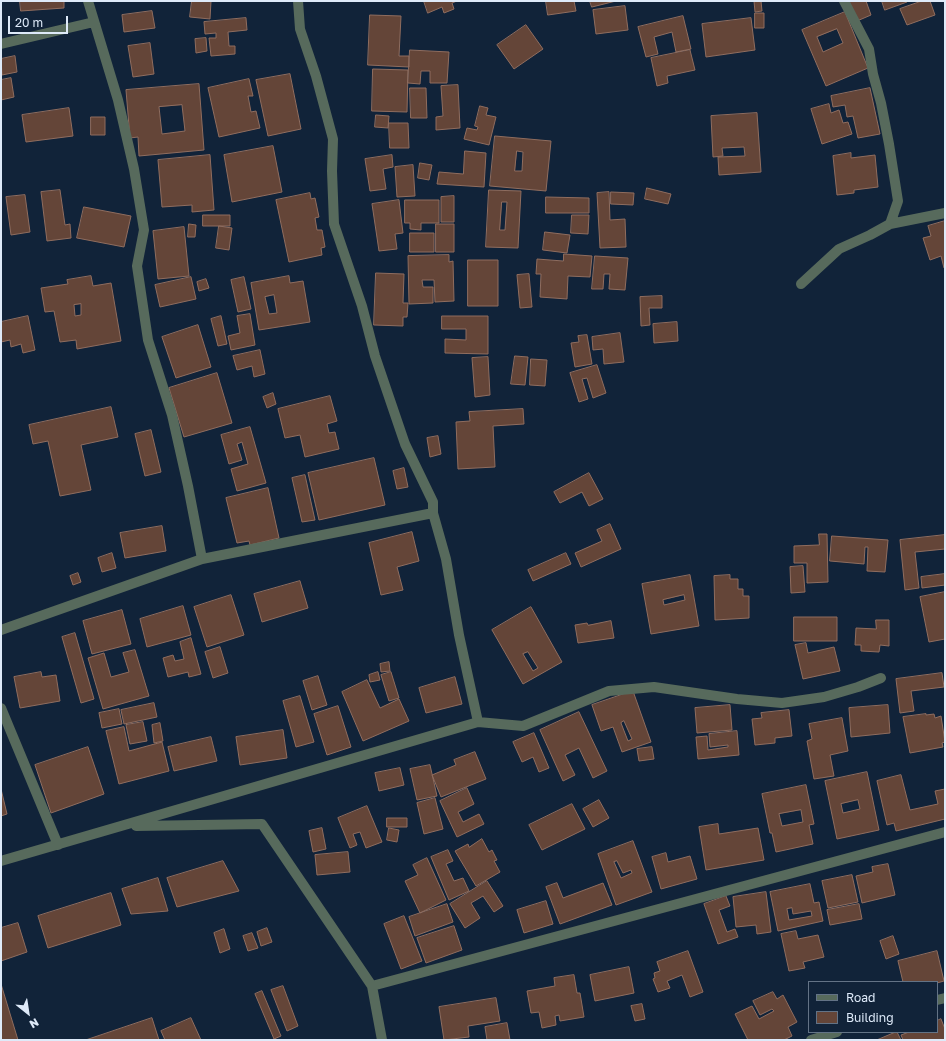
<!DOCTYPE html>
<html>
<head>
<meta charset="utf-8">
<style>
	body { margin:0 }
	#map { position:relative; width:946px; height:1041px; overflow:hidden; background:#112339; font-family:"Golos Text",sans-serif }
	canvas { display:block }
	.frame { position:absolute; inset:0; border:2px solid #deeaf9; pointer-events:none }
	.legend { position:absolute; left:808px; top:981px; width:130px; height:52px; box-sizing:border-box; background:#112339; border:1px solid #637386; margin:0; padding:5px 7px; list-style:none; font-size:12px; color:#deeaf9 }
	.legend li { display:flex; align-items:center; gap:8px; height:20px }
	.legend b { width:20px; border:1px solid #637386 }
	.north { position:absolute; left:8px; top:993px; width:40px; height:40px; -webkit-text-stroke:3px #112339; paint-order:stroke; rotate:150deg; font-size:11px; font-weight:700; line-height:16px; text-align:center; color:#deeaf9 }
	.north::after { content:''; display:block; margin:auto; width:14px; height:18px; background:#deeaf9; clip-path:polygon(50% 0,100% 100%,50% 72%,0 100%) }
	.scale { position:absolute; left:8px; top:16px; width:60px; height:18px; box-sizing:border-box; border:2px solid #deeaf9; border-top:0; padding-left:5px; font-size:12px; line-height:14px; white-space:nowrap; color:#deeaf9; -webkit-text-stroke:3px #112339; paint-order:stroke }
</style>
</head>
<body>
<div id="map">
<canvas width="946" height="1041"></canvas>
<div class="frame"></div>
<ul class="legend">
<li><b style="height:5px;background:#576a5c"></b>Road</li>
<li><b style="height:11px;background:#644538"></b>Building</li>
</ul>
<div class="north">N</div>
<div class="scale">20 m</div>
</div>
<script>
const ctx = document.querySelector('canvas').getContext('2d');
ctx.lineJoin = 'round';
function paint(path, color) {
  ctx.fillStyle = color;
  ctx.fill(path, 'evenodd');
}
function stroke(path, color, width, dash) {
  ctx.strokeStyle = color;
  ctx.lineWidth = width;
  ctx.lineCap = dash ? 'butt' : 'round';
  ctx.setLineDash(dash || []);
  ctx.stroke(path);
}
const building = new Path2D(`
	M20 1H64V8L21 11Z
	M192 1H211L210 19 190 17Z
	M424 1H457L452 3 454 9 444 13 442 7 428 13Z
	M546 1H574L576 11 548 15Z
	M590 1H616L592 7Z
	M747 1H761L762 11 755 12 754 1Z
	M849 1H866L871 15 857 21Z
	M882 1H907V2L885 10Z
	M922 1H930L935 15 907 25 900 9Z
	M625 6 628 30 596 34 593 10Z
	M152 11 155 28 124 32 122 15Z
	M845 12 868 68 826 86 802 30ZM837 29 843 43 823 52 817 37Z
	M755 13H764V28H755Z
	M370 15 401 16 399 56H409V67L368 65Z
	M683 16 691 49 676 52 672 32 654 37 658 54 646 57 638 27Z
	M246 18 247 30 228 32 229 46H235V54L211 56 209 38H216V33L205 34 204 22Z
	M751 18 755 50 706 57 702 24Z
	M526 25 543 49 514 69 497 45Z
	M206 38 207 51 196 53 195 39Z
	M150 43 154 74 133 77 128 46Z
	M410 50 449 52 447 83H430V71H421L420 84 408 83Z
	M690 50 695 70 667 76 668 83 657 86 651 58Z
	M15 56 17 72 2 75 1 59Z
	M373 69 408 70 407 112 372 111Z
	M290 74 301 129 268 136 256 80Z
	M11 78 14 97 1 100V80Z
	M249 79 253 96H248L251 112 256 111 260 128 219 137 208 88Z
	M199 84 204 150 139 156 138 137 130 138 126 90ZM182 105 185 131 162 134 159 107Z
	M458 85 460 128 436 130V117L443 116 441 86Z
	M410 88H426L427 118H411Z
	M870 88 880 134 858 138 853 116 847 117 845 105 833 107 831 96Z
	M829 104 831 113 839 110 843 123 848 122 852 134 822 144 811 109Z
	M480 106 488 108 486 115 496 117 489 145 464 139 467 128 477 130 478 127 475 126Z
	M69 108 73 136 26 142 22 115Z
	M757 113 761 172 719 175 718 157 745 156 744 147 722 148 723 156 713 157 711 116Z
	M376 115 389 116 388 128 375 127Z
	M91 117H105V135H91Z
	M389 123H408L409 148H390Z
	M495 136 551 141 546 191 490 186ZM517 151 523 152 522 171H515Z
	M273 146 282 192 232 202 224 155Z
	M465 151 486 153 484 187 437 184 439 172 463 174Z
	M851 153V158L875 155 878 187 854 190V193L837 195 833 156Z
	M210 155 214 210 192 212V205L162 207 158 160Z
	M392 155 393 167 383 169 386 189 370 191 365 159Z
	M420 163 432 165 429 180 418 178Z
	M413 165 415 196 397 197 395 167Z
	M647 188 671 194 668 204 645 199Z
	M60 190 65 225 70 224 71 238 47 241 41 192Z
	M489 190 521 191 518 248 486 247ZM502 202H507L505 230H500Z
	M609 192 610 220 625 219 626 247 600 248 597 193Z
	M611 192 634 193 633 205 611 204Z
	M310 193 311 199 315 198 319 217 315 218 317 230H322L325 247 321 248 322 255 289 262 276 200Z
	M25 195 30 232 11 235 6 197Z
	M454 196V222H441V197Z
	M546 197 589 198V213H546Z
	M399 200 403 233 395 234 397 249 379 251 372 204Z
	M405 200H439V223H421V230L410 229V223H405Z
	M84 207 131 216 124 247 77 238Z
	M203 215H230V226H203Z
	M572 215H589L588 234 571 233Z
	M945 221V268H944L941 256 930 260 923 238 931 236 928 226Z
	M189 224 196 225 195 237H188Z
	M436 224H454V252H436Z
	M219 226 232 228 229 250 216 248Z
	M184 227 189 276 158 279 153 231Z
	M545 232 570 235 567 253 543 250Z
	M410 233H434V252H410Z
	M564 254 592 256 590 277 568 276 567 299 540 297 541 274H536L537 259 563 261Z
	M449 255V262L453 261 454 301 435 302 434 280H422L423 287H433V303L409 304 408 256Z
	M595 256 628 258 625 290 609 289 610 274H604L603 289H592Z
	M468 260H498V306H468Z
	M376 273 404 274 403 303H408L407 317H403V326L374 325Z
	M529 274 532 307 520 308 517 275Z
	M91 276 93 286 111 283 121 341 77 349 76 340 60 342 54 311 45 312 41 288 68 284 67 280ZM81 304V315L75 316 74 305Z
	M289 276 290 283 303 281 310 322 259 330 251 283ZM274 295 277 313 269 314 265 297Z
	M191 277 196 299 160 307 155 285Z
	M244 277 251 309 238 312 231 280Z
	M206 279 209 288 199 291 197 282Z
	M662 296V308H649L650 325 641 326 640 297Z
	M250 314 255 345 231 350 228 336 240 333 237 316Z
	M28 316 35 350 23 353 21 344 11 347 10 340 1 342V322Z
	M221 316 227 344 218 346 211 319Z
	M442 316H488V354L445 353V339L466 340V329H442Z
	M677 322 678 341 654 343 653 324Z
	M198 325 211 367 176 378 162 337Z
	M620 333 624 362 604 364 603 349 593 350 592 337Z
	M587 335 592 364 575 367 571 343 579 342 578 336Z
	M260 350 265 374 254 377 252 366 237 370 233 356Z
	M515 356 528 357 525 385 511 384Z
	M488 357 490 395 475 397 472 358Z
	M531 359 547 360 545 386 530 385Z
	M597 365 606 393 593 398 587 378 582 379 588 399 579 402 570 373Z
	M217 373 232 423 184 437 169 388Z
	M273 393 276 404 267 408 263 397Z
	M330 396 337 421 327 424 329 433 335 432 339 449 305 457 300 435 285 438 278 409Z
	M111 407 118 437 81 445 91 490 60 496 48 441 33 444 29 425Z
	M523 409 524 424 493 426 495 467 458 469 456 422 470 421 469 412Z
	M250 427 266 483 237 491 231 469 248 464 242 442 237 444 242 460 229 464 221 435Z
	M151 430 161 472 145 476 135 434Z
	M438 436 441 454 430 457 427 438Z
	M374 458 385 505 319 520 308 473Z
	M404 468 408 487 397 489 393 471Z
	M589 473 603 499 589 506 582 492 560 503 554 492Z
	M305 475 315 520 302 522 292 478Z
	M268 488 279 538 250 545 249 541 237 543 226 498Z
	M610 524 621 549 581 567 575 553 602 541 597 530Z
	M162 526 166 551 125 558 120 533Z
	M412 532 419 561 397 567 403 590 381 595 369 543Z
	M819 534H827L828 582 807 583V563H794V546L819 545Z
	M945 535V549L915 552 919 588 905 590 900 540Z
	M832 536 888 540 885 572 867 571 868 547H865L864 564 830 561Z
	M112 553 116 568 102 572 98 558Z
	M566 553 571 564 533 581 528 570Z
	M803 566 805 592 791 593 790 567Z
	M78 573 81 582 73 585 70 576Z
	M945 574V585L922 588 921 577Z
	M690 575 699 626 651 634 642 584ZM684 595 685 600 664 605 663 600Z
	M730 575V579H738V589H743V596H749V618L715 620 714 576Z
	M300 581 308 608 262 622 254 594Z
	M945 592V639L929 642 920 597Z
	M231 595 244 635 207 647 194 607Z
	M183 606 191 635 147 647 140 619Z
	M531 607 562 662 523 684 492 630ZM528 652 538 668 533 671 523 654Z
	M122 610 131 644 92 654 83 621Z
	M794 617H837V641H794Z
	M876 620H889V646L880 645 879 652 861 651V645H855L856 628 876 629Z
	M611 621 614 638 578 643 575 625 587 623 588 625Z
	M75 633 94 699 81 703 62 637Z
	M191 638 201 674 189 677 188 672 168 677 163 658 173 655 175 661 184 659 180 642Z
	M806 643 808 653 834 647 840 671 803 679 795 645Z
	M220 647 228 673 213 678 205 652Z
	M135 650 149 696 103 709 88 658 104 653 111 677 129 672 123 653Z
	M389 662 390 671 381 672 380 664Z
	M41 672 42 677 56 675 60 701 20 708 14 677Z
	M378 672 380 680 370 682 369 675Z
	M391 672 399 698 389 701 381 675Z
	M942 673 944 687 911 691 914 711 900 713 896 679Z
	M318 676 327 705 312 710 303 681Z
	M455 677 462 704 426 713 419 688Z
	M367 680 380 708 399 699 409 721 363 741 342 692Z
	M633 691 651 742 622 752 613 727 601 731 592 705ZM624 721 632 739 628 741 621 723Z
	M300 696 314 742 296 747 283 701Z
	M154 703 157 717 124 724 121 710Z
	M730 705 732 730 697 733 695 708Z
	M888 705 890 733 851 737 849 708Z
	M338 706 351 747 327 755 314 714Z
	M119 709 122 724 102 728 99 713Z
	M789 710 792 736 775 738V743L755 745 752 719 762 718 761 713Z
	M579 712 607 771 593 778 579 748 565 755 575 775 563 781 540 730Z
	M926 714V715L934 714 935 718 941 716 945 742 942 743 943 747 910 753 903 717Z
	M842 718 848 751 830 755 834 776 814 779 807 741 812 739 809 724Z
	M143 722 147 741 130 744 126 725Z
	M160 723 163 741 154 743 152 725Z
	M124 727 129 751 162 742 169 771 119 784 106 731Z
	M283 730 287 758 240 765 236 737Z
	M737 731 739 755 698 759 696 737 707 736 708 750 728 747V745L710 747 709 734Z
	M534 733 549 768 539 772 533 757 522 762 513 742Z
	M211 737 217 761 174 771 168 747Z
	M88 747 104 794 51 813 35 765Z
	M652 747 654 759 639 761 637 749Z
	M475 752 486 779 441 797 432 775 456 765 454 760Z
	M430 765 437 796 417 800 410 769Z
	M400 768 404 785 379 791 375 773Z
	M867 772 879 830 837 839 825 781ZM858 800 860 809 843 813 841 804Z
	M901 775 910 810 938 804 935 791 945 789V819L896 831 894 823 887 825 877 781Z
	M806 785 814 824 809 825 813 844 776 852 772 833H770L762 794ZM801 810 803 822 782 826 779 814Z
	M467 788 474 804 458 812 463 822 479 814 484 824 457 837 440 801Z
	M1 789 7 814 1 816Z
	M435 798 443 829 424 834 417 803Z
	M599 800 609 818 593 827 583 809Z
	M572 804 585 829 542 850 529 825Z
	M367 806 382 842 366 848 360 832 353 834 357 845 350 848 338 818Z
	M387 818H407V827H387Z
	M718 824 719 834 758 828 764 860 706 870 699 827Z
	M322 828 326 849 313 852 309 831Z
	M389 828 399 830 397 842 387 840Z
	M482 839 489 852 492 850 497 860 494 861 500 872 476 886 455 851 468 844 469 847Z
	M633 841 652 892 616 905 598 854ZM617 861 623 873 631 870 632 873 621 878 614 862Z
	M448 850 453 861 446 864 454 881 463 878 469 891 449 900 431 857Z
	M348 852 350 872 317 875 315 855Z
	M666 853 668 862 690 856 697 879 661 889 652 857Z
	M427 858 446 900 420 913 405 881 418 875 413 865Z
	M223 861 239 891 177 907 167 878Z
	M888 864 895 895 862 903 856 876 873 872 872 867Z
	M852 875 858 902 828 908 822 881Z
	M158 878 168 911 131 914 122 889Z
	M487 881 503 906 494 912 483 896 471 903 480 918 465 928 450 904Z
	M557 883 563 898 603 883 612 905 560 924 546 887Z
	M810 884 814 903 819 902 823 921 778 931 770 892ZM792 908 793 914 811 911 812 916 789 920 787 909Z
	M766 892 771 932 757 934 756 925 736 927 733 897Z
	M111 893 121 925 48 948 38 916Z
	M726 896 730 906 719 910 727 932 735 929 738 937 718 944 704 904Z
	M546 901 553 924 524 933 517 910Z
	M447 904 453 922 415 936 409 917Z
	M859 904 862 919 830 925 827 910Z
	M404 916 422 961 401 969 384 924Z
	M18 923 27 952 1 961V928Z
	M454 926 462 950 426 963 417 938Z
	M267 928 272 942 261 946 257 932Z
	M224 929 230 949 220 953 214 933Z
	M796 931 798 939 818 935 824 957 803 962 805 968 789 971 781 934Z
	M252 933 258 948 248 951 243 936Z
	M893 936 899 954 886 959 880 941Z
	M688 951 703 992 690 997 682 975 667 981 670 988 658 992 653 979 655 978 654 973 660 971 657 962Z
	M937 951 944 981 937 983V982H903L898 961Z
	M629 967 634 993 595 1001 590 975Z
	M574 975 577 993H580L584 1017 560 1021 559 1015 555 1016 556 1025 542 1028 539 1012 531 1013 527 991 555 986 554 978Z
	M1 984 18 1040H1Z
	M283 986 298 1026 287 1031 271 990Z
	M262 991 281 1036 274 1039 255 994Z
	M773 992 777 999 783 995 797 1022 788 1027 792 1036 784 1040H748L735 1014 752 1006 759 1019 774 1011 772 1009 760 1015 753 1001Z
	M496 998 500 1021 468 1026 469 1037 444 1040 439 1007Z
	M642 1004 645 1019 635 1021 631 1006Z
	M152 1018 159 1040H86Z
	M191 1018 201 1040H165L161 1031Z
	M941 1019 945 1029V1040H903L901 1035 909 1032H937V1021Z
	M507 1023 510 1040H487L485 1027Z
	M896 1032H897L901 1040H877Z`);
paint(building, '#644538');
stroke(building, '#8f6d5f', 1);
stroke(new Path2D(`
	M88 1 118 100 134 169 144 230 137 266 148 340 172 415 188 486 202 559
	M298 1 300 29 316 76 333 139 332 171 334 224 362 306 375 356 405 444 433 502V513L446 559 459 635 478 722 523 726 609 691 654 687 737 699 782 703 824 697 858 687 881 678
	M1 44 94 22
	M890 224 945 213
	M801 284 839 249 870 235 890 224 898 201 889 144 881 103 873 74 869 49 844 1
	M1 630 202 559 433 513
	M1 708 58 845
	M136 826 262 824 372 986 382 1040
	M1 861 478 722
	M372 986 945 832
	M937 1000 945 998
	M811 1040 837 1032`), '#576a5c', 10);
</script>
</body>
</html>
